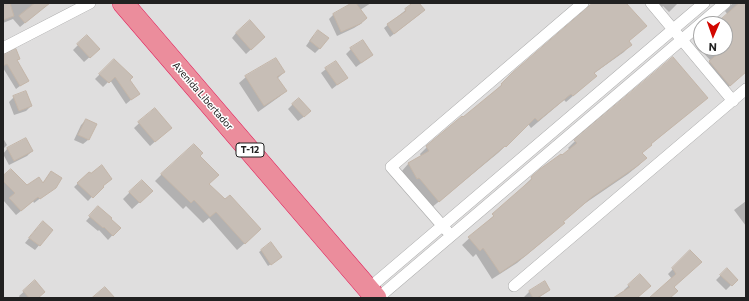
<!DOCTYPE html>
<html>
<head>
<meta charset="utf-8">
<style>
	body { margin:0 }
	#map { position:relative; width:749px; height:301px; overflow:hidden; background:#f2efe8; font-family:Commissioner,sans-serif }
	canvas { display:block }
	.frame { position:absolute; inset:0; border:4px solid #212121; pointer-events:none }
	.north { position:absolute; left:693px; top:16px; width:40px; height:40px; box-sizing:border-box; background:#fff; border:1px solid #a6a6a6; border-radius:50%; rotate:182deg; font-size:11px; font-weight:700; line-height:16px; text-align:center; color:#212121 }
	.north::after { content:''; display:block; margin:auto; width:14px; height:18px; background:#d20700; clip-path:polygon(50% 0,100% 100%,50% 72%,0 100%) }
</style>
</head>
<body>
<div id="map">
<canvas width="749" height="301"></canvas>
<div class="frame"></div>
<div class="north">N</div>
</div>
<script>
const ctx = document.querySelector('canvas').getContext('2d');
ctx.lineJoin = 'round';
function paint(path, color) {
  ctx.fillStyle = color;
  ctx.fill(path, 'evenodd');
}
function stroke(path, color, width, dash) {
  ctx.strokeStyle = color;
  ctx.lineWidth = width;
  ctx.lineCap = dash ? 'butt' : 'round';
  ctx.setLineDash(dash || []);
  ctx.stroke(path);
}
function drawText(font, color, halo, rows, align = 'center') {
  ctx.font = font + ' Commissioner,sans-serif';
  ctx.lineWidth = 3;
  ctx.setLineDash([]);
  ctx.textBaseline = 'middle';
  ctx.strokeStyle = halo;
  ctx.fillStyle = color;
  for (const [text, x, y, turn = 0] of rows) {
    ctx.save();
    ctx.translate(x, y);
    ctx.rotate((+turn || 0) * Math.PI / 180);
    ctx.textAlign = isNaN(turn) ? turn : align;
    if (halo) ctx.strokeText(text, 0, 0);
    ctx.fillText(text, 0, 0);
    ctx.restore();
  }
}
paint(new Path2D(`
	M3 3H746V298H3ZM701 24H725V48H701Z`), '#dfdede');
paint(new Path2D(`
	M3 3H49L20 27 13 19 3 23Z
	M353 3H371L360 10 362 23 354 28 337 36 329 19 333 15 344 10Z
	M414 3H418L420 14 390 37 384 28Z
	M601 3H625L628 41 630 45 624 52 593 74 588 83 566 102 564 100 531 128 528 124 498 153 431 208 410 185 402 171 408 164 421 156 420 154 427 147 463 119 495 91 513 74Z
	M649 3H678L669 12 663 6 658 12Z
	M733 3H746V71L722 93 702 69 711 61 695 44 701 39V48H725V24H717L728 15 725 11Z
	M236 33 259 42 246 54 232 38Z
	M313 36 320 48 315 53 306 46Z
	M78 45 93 54 84 62 73 50Z
	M351 49 372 55 356 67 346 54Z
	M3 56 19 58 16 61 28 80 16 89 3 68Z
	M673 58 707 98 651 144 641 154 645 158 639 165 628 174 584 204 562 222 556 230 517 263 492 279 476 254 473 257 462 245 526 186 525 185 532 178 570 150 568 148 575 141Z
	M114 60 138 94 126 104 110 80 103 87 95 79Z
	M326 69 346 78 332 89 321 73Z
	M284 72 277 79 286 91 279 97 258 112 239 83 246 77Z
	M14 97 31 106 26 111 14 115 9 102Z
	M293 104 305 116 298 121 288 109Z
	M154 109 166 132 150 146 134 128Z
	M86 120 88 140 83 144 74 140 81 125Z
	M3 138 7 145 3 149Z
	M7 149 32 151 27 156 9 165 3 154Z
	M198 156 208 184 253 236 237 250 209 218 203 223 186 206 183 209 155 181 162 174Z
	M51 172 55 187 34 203 33 201 16 215 3 200V178L27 187 42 184Z
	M89 173 111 179 102 186 88 201 74 187Z
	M130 192 144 198 132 209 123 199Z
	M746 201V226L734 210Z
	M98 208 119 228 108 240 99 230 98 231 86 221Z
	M38 227 52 230 35 250 25 243Z
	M271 244 278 259 268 266 259 252Z
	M690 252 673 288 670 298H651L672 279 668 274Z
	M727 269 736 280 726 290 716 280Z
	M640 275 636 298H615L625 291 624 290Z
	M35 282 37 298H20L19 296Z
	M545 283 549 290 544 294 538 298H525L524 297 529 292Z`), '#0003');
const building = new Path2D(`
	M3 3H10L14 16 3 20Z
	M35 3H50L25 23 19 16Z
	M352 3H356L367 18 360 24 341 32 333 14Z
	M413 3H419L425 10 394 34 387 24 406 11 405 9Z
	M593 3H626L647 26 629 41 632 45 594 73 597 76 573 96 571 94 538 121 535 118 506 147 505 146 439 202 419 178 417 179 408 163 429 151 426 146 462 116 463 117 502 85 501 84 512 73Z
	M739 3H746V72L730 86 709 61 718 54 713 48H725V24H716Z
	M250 20 265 37 251 50 236 33Z
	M318 30 329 38 320 49 310 41Z
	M87 35 100 49 90 58 77 44Z
	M363 40 373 55 361 63 350 48Z
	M16 49 20 59 17 60 29 81 20 86 7 64 3 66V55Z
	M673 57 708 98 651 144 652 145 642 153 647 158 636 167 592 197 563 222 565 223 525 256 500 273 483 248 480 251 468 237 494 216 492 214 532 179 531 177 540 169 561 154 562 155 577 143 574 140Z
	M276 58 285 72 277 77 287 91 264 106 245 76Z
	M114 59 133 77 130 80 140 94 131 100 115 77 109 83 99 74Z
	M336 61 348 78 337 85 325 68Z
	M26 91 32 106 19 111 13 96Z
	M299 98 311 111 304 117 292 104Z
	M155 108 172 128 155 142 138 122Z
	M86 119 97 124 89 140 78 135Z
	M26 138 33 151 14 161 7 148Z
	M194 144 203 153 200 156 219 175 209 184 225 199 230 195 261 229 245 244 216 212 210 217 194 200 191 203 161 174Z
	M102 165 112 179 103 186 104 187 93 198 77 183 89 172 91 173Z
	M11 169 27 185 39 177 43 183 51 171 62 178 56 188 40 199 38 197 21 211 9 198 15 193 3 181V176Z
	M142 180 153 191 140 203 129 192Z
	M98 206 112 218 111 219 121 228 113 236 104 227 103 228 89 216Z
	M43 221 53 230 40 246 29 238Z
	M271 242 282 257 271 265 261 250Z
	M690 250 702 262 674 287 678 291 670 298H649L676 274 672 268Z
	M727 268 738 280 732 286 720 275Z
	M640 274 651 286 637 298H613L630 287 628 285Z
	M35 280 45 292 38 298H29L23 291Z
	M545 281 550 290 537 298H533L529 291Z
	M105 287 115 298H92Z`);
paint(building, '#c7beb6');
stroke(building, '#c4b6a9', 1);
const street = new Path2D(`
	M651 3 733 101
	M3 48 90 3
	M447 231 391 167 583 3
	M514 286 746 89
	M368 289 704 3
	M378 298 725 3`);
const highway = new Path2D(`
	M123 3 376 298`);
stroke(street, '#a8a8a8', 12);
stroke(highway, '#e3225d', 22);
stroke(street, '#fff', 11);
stroke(highway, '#eb8d9c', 21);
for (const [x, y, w] of [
	[250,150,28]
]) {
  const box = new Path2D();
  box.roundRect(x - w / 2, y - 7, w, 14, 3);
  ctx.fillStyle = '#fff';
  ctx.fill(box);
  stroke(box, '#212121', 1);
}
drawText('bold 9px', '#212121', null, [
	["T-12",250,150]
]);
drawText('10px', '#212121', '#fff', [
	["Avenida Libertador",203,96,49]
]);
</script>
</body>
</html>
